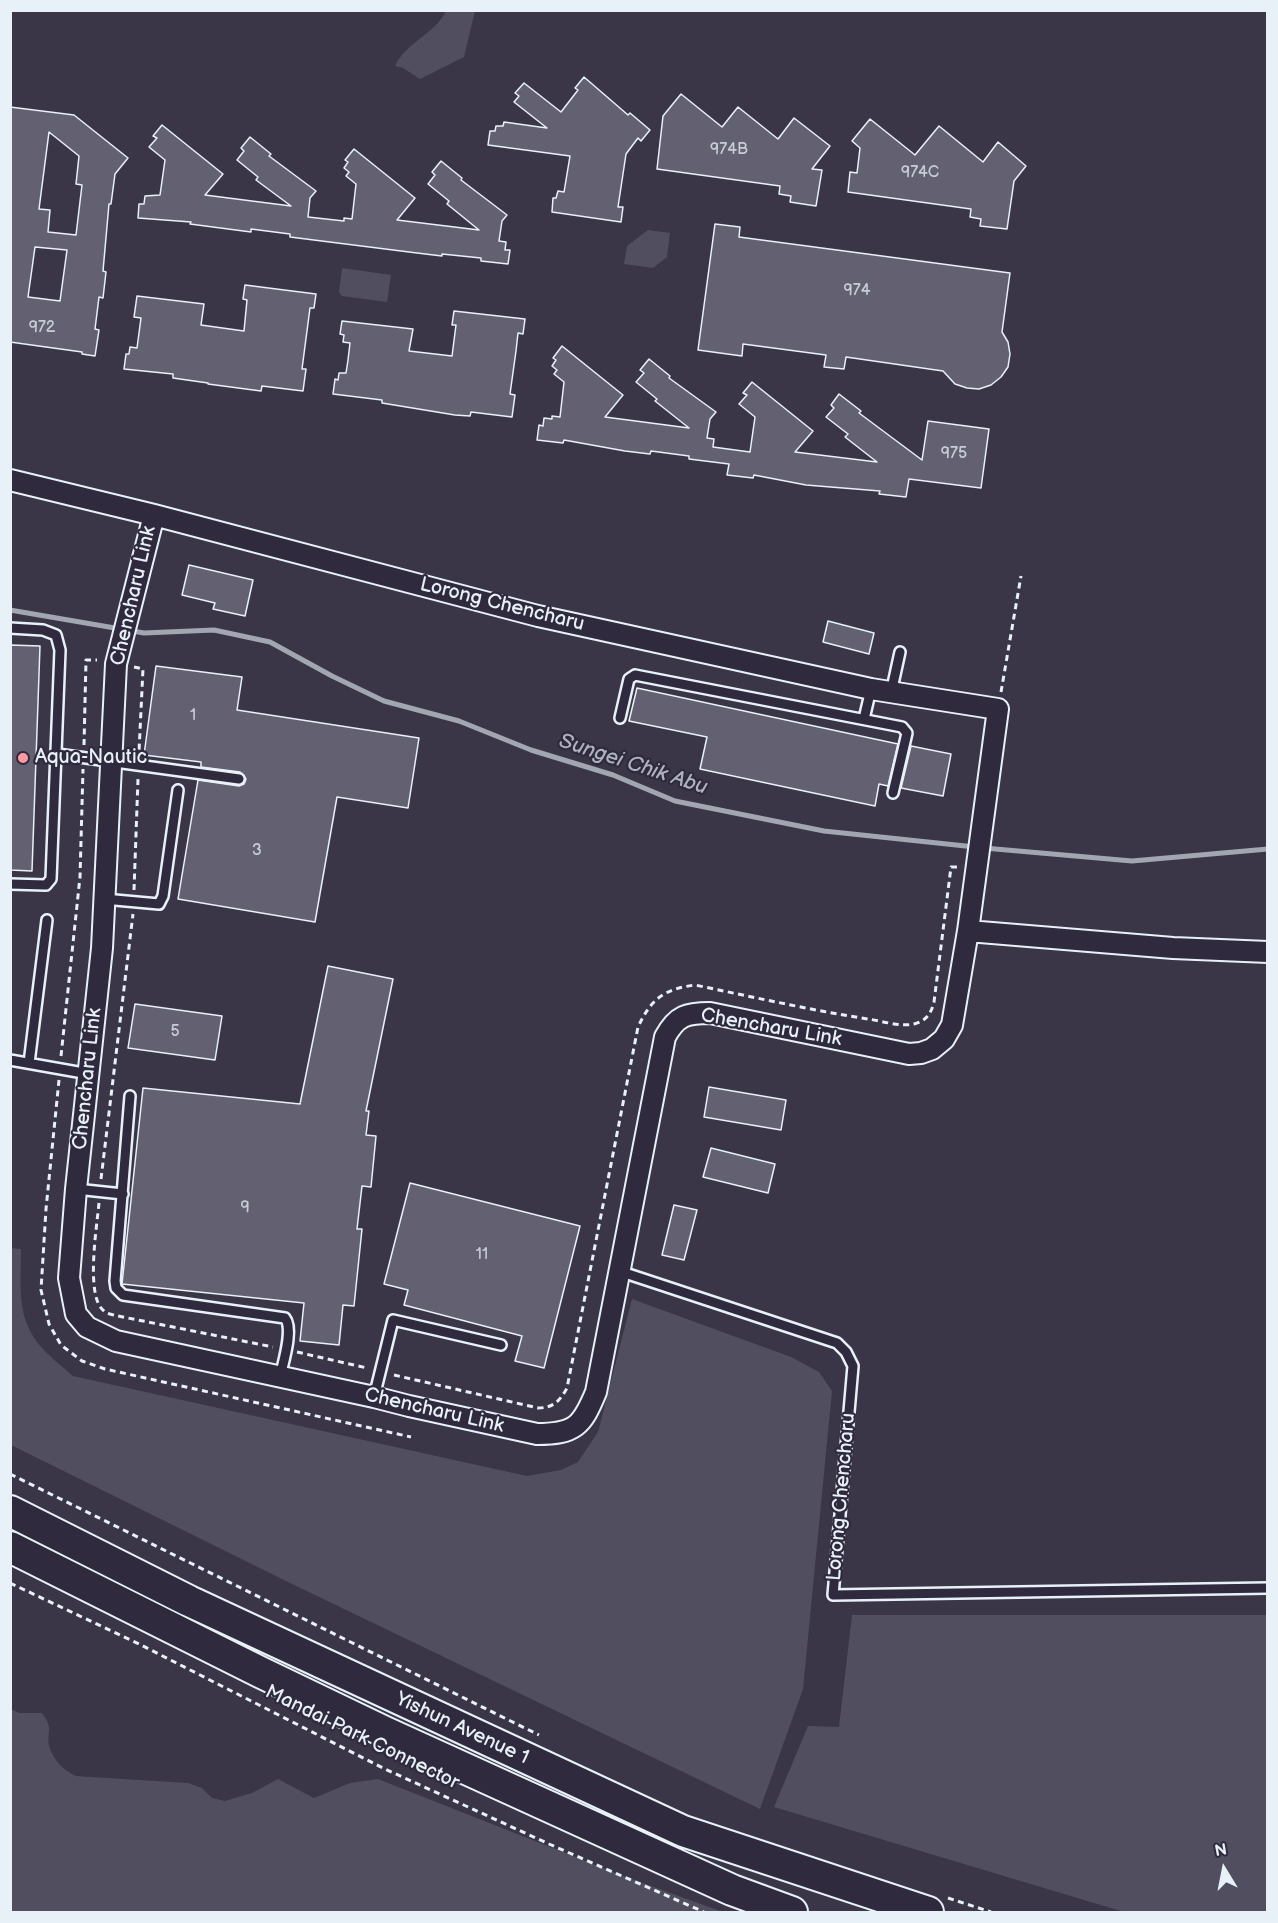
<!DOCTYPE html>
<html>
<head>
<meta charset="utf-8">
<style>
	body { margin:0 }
	#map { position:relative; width:1278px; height:1923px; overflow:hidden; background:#3a3648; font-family:"Balsamiq Sans",sans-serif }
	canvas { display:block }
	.frame { position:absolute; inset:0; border:12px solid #e8f1f8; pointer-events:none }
	.north { position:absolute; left:1194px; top:1839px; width:60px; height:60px; -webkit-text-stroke:4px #2f2a3d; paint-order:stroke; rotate:350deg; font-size:16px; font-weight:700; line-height:24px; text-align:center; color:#e8f1f8 }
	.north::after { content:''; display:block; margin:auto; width:21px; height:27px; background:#e8f1f8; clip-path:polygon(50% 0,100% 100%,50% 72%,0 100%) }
</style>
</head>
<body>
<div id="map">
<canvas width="1278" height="1923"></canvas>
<div class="frame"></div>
<div class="north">N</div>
</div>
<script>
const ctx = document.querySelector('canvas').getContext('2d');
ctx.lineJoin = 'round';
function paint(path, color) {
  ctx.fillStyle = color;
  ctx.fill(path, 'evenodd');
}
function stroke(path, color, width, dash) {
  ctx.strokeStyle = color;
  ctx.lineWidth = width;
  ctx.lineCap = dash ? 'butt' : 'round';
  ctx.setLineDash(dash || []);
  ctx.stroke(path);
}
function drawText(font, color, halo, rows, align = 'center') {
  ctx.font = font + ' "Balsamiq Sans",sans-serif';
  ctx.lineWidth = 4.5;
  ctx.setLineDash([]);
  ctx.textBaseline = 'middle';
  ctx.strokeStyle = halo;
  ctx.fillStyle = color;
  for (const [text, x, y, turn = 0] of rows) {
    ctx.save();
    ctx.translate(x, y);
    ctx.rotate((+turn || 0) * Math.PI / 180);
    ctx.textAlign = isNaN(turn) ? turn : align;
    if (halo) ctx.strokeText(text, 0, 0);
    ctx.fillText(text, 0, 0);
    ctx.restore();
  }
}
paint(new Path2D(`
	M446 11H475L464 57 420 79 403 68 395 66C406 42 434 35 446 11Z
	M648 230 670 233 667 257 653 268 624 264 627 246Z
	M342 268 391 275 387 302 342 296 339 292Z
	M10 1248 21 1249C21 1273 18 1301 27 1324 35 1346 56 1361 73 1376L527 1476 561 1470 578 1462 598 1432 632 1299 791 1357 819 1372 832 1391 803 1689 760 1809 288 1582 11 1445Z
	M852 1615H1267V1912H1124L774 1807 808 1726 839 1727Z
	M11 1709 19 1713H42C55 1730 45 1734 50 1749 55 1762 65 1771 76 1776L188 1783 202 1788 212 1798 225 1801 252 1793 278 1779 314 1798 350 1783 378 1779 626 1877 723 1912H11Z`), '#504e5f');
stroke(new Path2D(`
	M10 610 144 633 214 630 270 642 332 676 384 701 459 721 531 750 613 775 675 801 824 831 975 847
	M984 848 1132 861 1268 849`), '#a2a6b1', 5);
const building = new Path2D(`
	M584 77 628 115 630 113 650 130 641 141 638 138 626 154 618 207H623L621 222 552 212 553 198H556L558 191 564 192 570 156 488 145 490 131H495L496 126H503L504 122 547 128 514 102 519 96 515 93 524 83 561 112 578 90 575 88Z
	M681 94 722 127 738 107 778 139 794 118 830 146 812 169 822 170 816 206 790 202 791 196 779 194 780 186 657 169 663 116Z
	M10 107 74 115 128 158 115 174 111 204H109L103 271 106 272 103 298 99 297 95 329 99 330 95 356 82 354V352L10 342ZM49 132 79 156 76 184 82 185 76 235 48 232 50 210 39 209ZM35 247 67 250 60 301 28 297Z
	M870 119 915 155 939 126 983 162 998 142 1026 166 1014 181 1007 229 980 226 981 219 970 217 971 209 848 192 850 172 857 173 860 148 852 141Z
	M162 125 223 174 205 195 291 206 256 180 258 177 237 160 244 151 241 148 250 137 271 154 269 156 316 191 310 198 308 217 344 221V218L352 219 356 184 346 176 349 172 344 168 348 162 345 160 354 149 415 198 397 220 479 230 447 204 449 201 428 184 435 175 432 172 441 161 462 178 461 180 507 215 502 221 499 241 506 242 505 250H510L508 264 481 261V258L442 254V256L417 253 290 237V234L251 229V232L190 224 191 222 138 218 139 204H144L145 196 160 195 165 160 149 147 157 138 153 136Z
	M715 224 740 227 739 237 1010 273 1002 332 1008 342 1010 354 1008 367 1001 377 991 385 979 389 967 388 955 384 943 371 846 357 844 369 824 367 826 355 743 344 742 356 698 350Z
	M245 285 316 294 314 308H310L302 369H306L303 391 262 386 261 391 208 384V383L173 378V374L124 369 126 354H129L130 347 137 348 141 318 134 317 137 296 204 304 201 325 244 331 247 300 243 299Z
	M454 311 525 319 523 334 518 333 516 351 510 394 515 395 512 417 471 412 470 416 455 415 382 403V400L333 394 335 379 338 380 339 373H346L348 360 350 343 343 342 344 335 340 334 342 321 413 329 409 351 452 356 456 325H452Z
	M562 346 623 395 605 417 689 428 655 401 657 399 636 382 644 373 640 370 649 359 670 376 669 378 716 412 710 419 707 438 714 439 713 447 750 452 755 417 739 404 747 395 743 393 752 382 813 431 795 452 877 462 845 437 848 434 826 417 834 408 831 405 839 394 861 411 859 413 922 460 928 421 989 429 981 488 909 479 906 497 879 494 880 491 806 485 754 475 753 478 727 475 729 464 689 459V456L651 451 650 454 625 451 564 440 563 443 537 440 539 425 543 426 544 418 552 419V416L560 417 564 382 554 374 557 370 552 366 556 360 553 358Z
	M189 565 253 580 245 616 213 609 215 603 182 595Z
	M828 621 874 633 869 654 823 642Z
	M10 645 40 646 32 871 10 870Z
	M156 666 242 677 237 710 419 738 408 808 337 797 315 922 178 899 198 780 239 786 244 784 246 779 240 772 201 767V762L144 755Z
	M637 688 898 744 888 786 879 784 875 806 700 769 707 737 629 721Z
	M911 746 951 754 943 796 901 788Z
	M328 966 393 979 366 1111H369L366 1135 376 1136 371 1187 362 1186 357 1229H362L354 1306 343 1305 339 1345 300 1341 304 1303 122 1284 143 1088 300 1104Z
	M135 1004 222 1016 215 1060 128 1048Z
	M709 1087 786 1100 781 1130 704 1117Z
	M711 1148 775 1164 768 1193 703 1177Z
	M410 1183 580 1226 544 1368 515 1361 522 1336 404 1305 408 1290 384 1284Z
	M674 1205 697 1210 684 1260 662 1255Z`);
paint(building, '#636171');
stroke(building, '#e8f1f8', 1.5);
const lane = new Path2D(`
	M10 628 43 630 56 635 60 650 51 879 46 885 10 884
	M891 693 900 652
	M620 718 629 679 635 675 902 727 907 733 893 793
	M864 719 871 689
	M57 754 239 779
	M104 899 159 904 163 896 178 790
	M10 1060 89 1074
	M29 1063 47 920
	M130 1096 115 1281 116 1288 123 1295 285 1318C294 1329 283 1363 280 1377
	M76 1189 123 1194
	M619 1271 837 1343 846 1352 853 1366 833 1595 1268 1588
	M374 1397 393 1320 501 1345`);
const street = new Path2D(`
	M10 480 154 515 538 616 871 689 998 709 968 931 952 1025 944 1039 932 1049 921 1053 909 1054 710 1013C687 1013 677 1015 665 1037L596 1392C582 1426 575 1434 537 1434L409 1406 374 1397 116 1341 87 1327 76 1314 69 1278 76 1189 102 948 116 664 154 515
	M968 931 1173 948 1268 952`);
const primary = new Path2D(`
	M10 1511 189 1601 683 1831 928 1912
	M10 1547 260 1672 385 1732 732 1890 792 1912`);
stroke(lane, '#e8f1f8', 14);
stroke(street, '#e8f1f8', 24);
stroke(primary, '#e8f1f8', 34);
stroke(new Path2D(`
	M134 667 143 669 139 752
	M1001 692 1021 576
	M84 745 86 660H97
	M134 890 138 779
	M61 1056 80 877 83 769
	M59 1080 46 1209 41 1290 49 1324 61 1345 82 1361 105 1369 411 1437
	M101 1179 133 914
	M99 1203C97 1226 85 1297 104 1311 107 1314 114 1315 118 1316L273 1347
	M297 1352 367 1368
	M394 1375 538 1408C553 1408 560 1401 567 1388L638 1027C651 999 664 989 695 985 753 997 810 1010 868 1019 882 1021 900 1027 914 1024 926 1021 931 1014 934 1002L951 867H958
	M10 1474 539 1735
	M10 1583 139 1644 385 1769 549 1844 704 1912
	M948 1898 991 1912`), '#e8f1f8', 3, [6, 4.5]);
stroke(lane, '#2f2a3d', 9);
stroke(street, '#2f2a3d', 20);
stroke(primary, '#2f2a3d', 30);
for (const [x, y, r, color] of [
	[23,758,6,"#ff9aa2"]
]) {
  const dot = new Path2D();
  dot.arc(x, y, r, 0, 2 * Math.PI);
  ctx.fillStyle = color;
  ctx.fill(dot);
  stroke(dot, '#2f2a3d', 2);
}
drawText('16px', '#c7cdd6', null, [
	["974B",729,150],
	["974C",920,173],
	["974",857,291],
	["972",42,328],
	["975",954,454],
	["1",193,716],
	["3",257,851],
	["5",175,1032],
	["9",245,1208],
	["11",482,1255]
]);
drawText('20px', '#e8f1f8', '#2f2a3d', [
	["Chencharu Link",134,596,-77],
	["Lorong Chencharu",502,605,14],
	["Chencharu Link",771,1028,10],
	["Chencharu Link",88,1079,-84],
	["Chencharu Link",434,1411,13],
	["Lorong Chencharu",842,1497,-85],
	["Yishun Avenue 1",462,1729,25],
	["Mandai Park Connector",362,1738,26]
]);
drawText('20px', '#e8f1f8', '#2f2a3d', [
	["Aqua-Nautic",35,758]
], 'left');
drawText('italic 21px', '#aeb2bd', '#2f2a3d', [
	["Sungei Chik Abu",633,765,18]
]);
</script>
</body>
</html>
